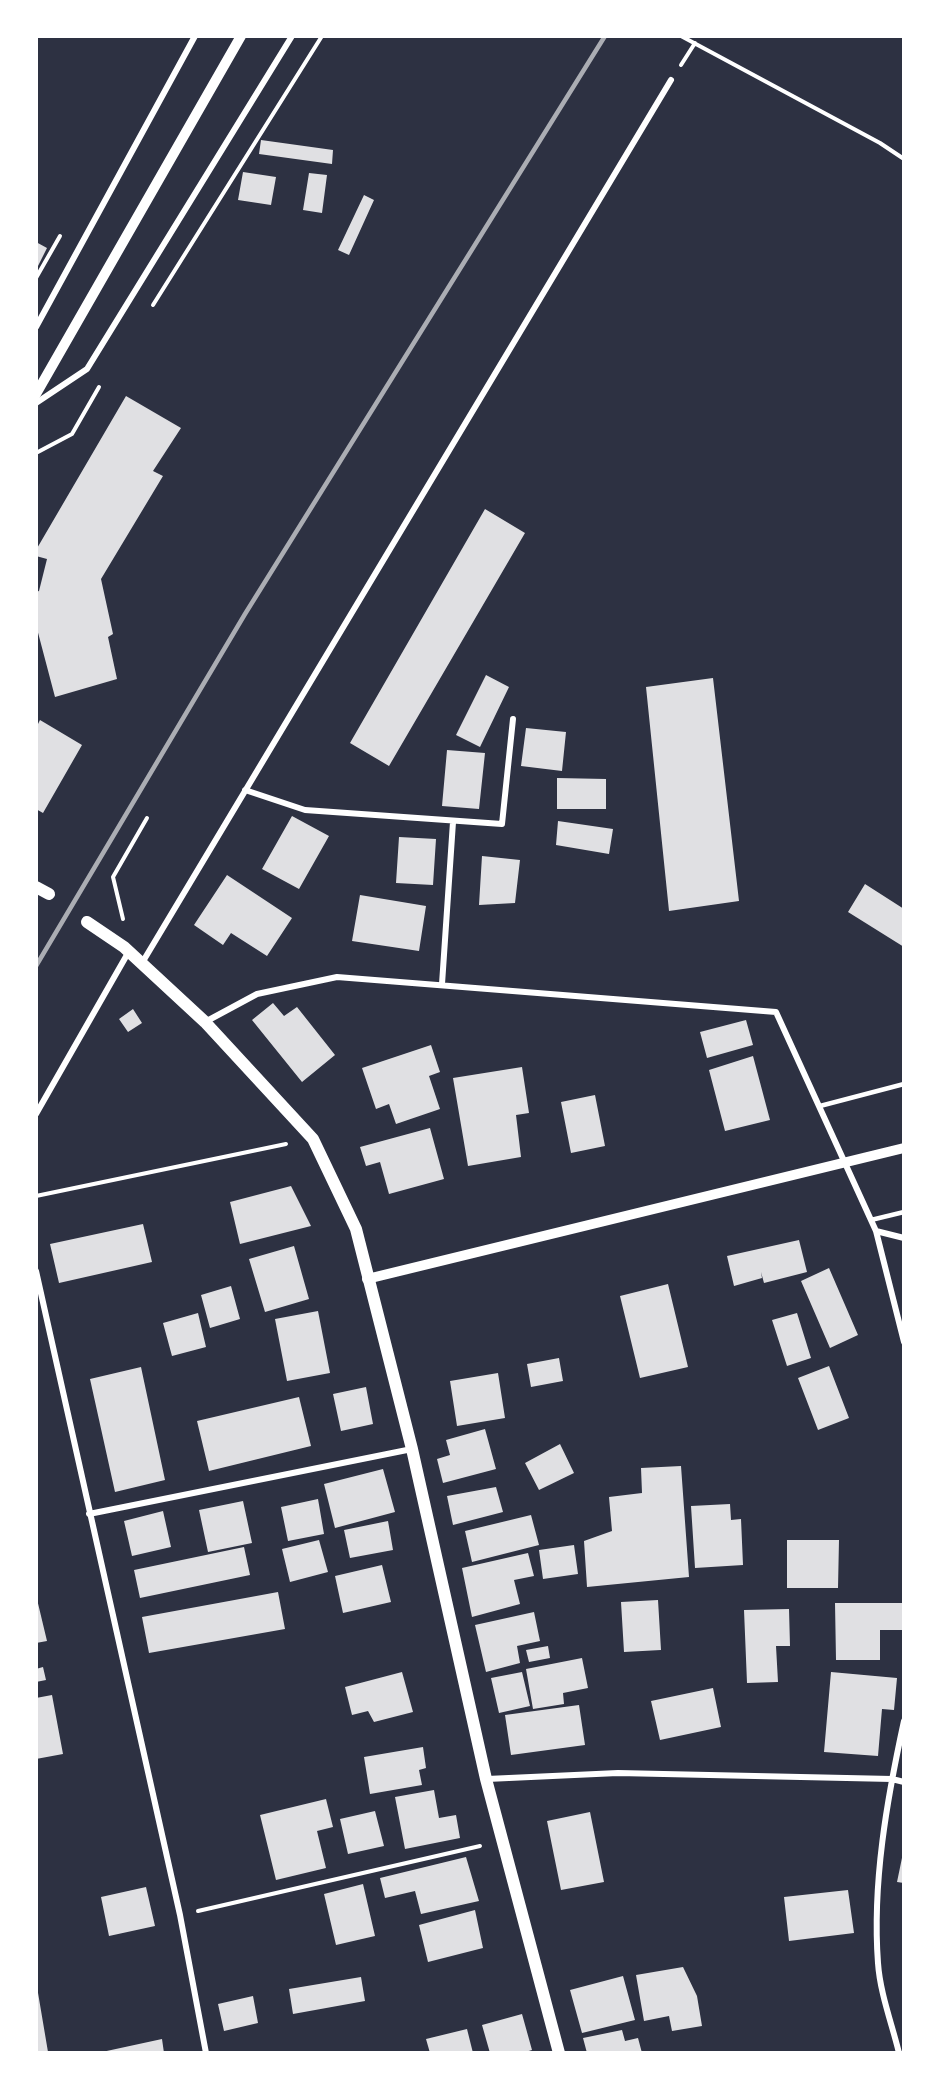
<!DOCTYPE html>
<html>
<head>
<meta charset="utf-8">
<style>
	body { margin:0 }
	#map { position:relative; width:940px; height:2089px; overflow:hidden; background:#2d3142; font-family:Montserrat,sans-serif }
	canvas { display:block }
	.frame { position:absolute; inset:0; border:38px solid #fff; pointer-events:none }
</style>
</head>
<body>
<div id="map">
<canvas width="940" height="2089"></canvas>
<div class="frame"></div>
</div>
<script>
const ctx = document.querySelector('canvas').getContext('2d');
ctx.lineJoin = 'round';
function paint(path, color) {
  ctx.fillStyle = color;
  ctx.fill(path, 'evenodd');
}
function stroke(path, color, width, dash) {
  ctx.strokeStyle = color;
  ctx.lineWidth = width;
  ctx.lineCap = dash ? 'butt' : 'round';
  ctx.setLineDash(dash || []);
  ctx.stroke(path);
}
paint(new Path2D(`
	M261 140 333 150 332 164 259 154Z
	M243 172 276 177 271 205 238 200Z
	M309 173 327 175 322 213 303 210Z
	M364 195 374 200 349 255 338 250Z
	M36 242 47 248 36 270Z
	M126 396 181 428 153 471 163 476 101 579 113 634 108 637 117 679 55 697 36 625V592L39 591 47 559 36 556V550Z
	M485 509 525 533 389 766 350 743Z
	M486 675 509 687 480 747 456 735Z
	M713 678 739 901 669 911 646 687Z
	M40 720 82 745 43 813 36 809V728Z
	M526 728 566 732 562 771 521 766Z
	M447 750 485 753 479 809 442 806Z
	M557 778 606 779V809H557Z
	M292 816 329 836 299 889 262 869Z
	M558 821 613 829 609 854 556 845Z
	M399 837 436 839 433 885 396 883Z
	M482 856 520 860 515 903 479 905Z
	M227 875 292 918 267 956 231 933 223 945 194 925Z
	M865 884 904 909V947L848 912Z
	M360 895 426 906 419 951 352 941Z
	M273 1003 284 1016 297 1007 335 1055 302 1082 252 1020Z
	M133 1009 142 1023 128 1032 119 1019Z
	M746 1020 753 1045 707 1058 700 1032Z
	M431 1045 440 1072 429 1076 440 1109 396 1124 389 1104 376 1109 362 1068Z
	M753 1056 770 1120 725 1131 709 1070Z
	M522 1067 529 1113 516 1115 521 1157 468 1166 453 1078Z
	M595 1095 605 1146 571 1153 561 1102Z
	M430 1128 444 1179 389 1194 380 1162 366 1166 360 1147Z
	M291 1186 311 1226 240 1244 230 1202Z
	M143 1224 152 1262 59 1283 50 1244Z
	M799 1240 807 1272 764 1283 761 1272 762 1278 734 1286 727 1256Z
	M294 1246 309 1299 265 1312 249 1259Z
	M829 1268 858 1335 830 1348 801 1281Z
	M668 1284 688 1367 640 1378 620 1296Z
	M231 1286 240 1319 210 1328 201 1295Z
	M318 1311 330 1373 287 1381 275 1319Z
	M198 1313 206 1347 172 1356 163 1323Z
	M797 1313 811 1358 787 1366 772 1320Z
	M559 1358 563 1381 531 1387 527 1364Z
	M829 1366 849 1418 818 1430 798 1378Z
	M141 1367 165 1480 115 1492 90 1379Z
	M498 1373 505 1418 457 1426 450 1381Z
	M366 1387 373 1424 341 1431 333 1394Z
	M299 1397 311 1446 209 1471 197 1421Z
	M485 1429 496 1469 443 1483 437 1459 450 1455 446 1440Z
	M560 1444 574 1473 539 1490 525 1463Z
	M681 1466 689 1577 587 1587 584 1541 612 1531 609 1497 642 1493 641 1468Z
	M383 1469 395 1512 335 1528 324 1484Z
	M496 1487 503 1512 453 1525 447 1496Z
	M318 1499 324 1534 288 1541 281 1507Z
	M243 1501 252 1543 208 1552 199 1510Z
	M730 1504 731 1520 741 1519 743 1565 695 1568 691 1506Z
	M163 1511 171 1547 132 1556 124 1521Z
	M531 1515 539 1545 472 1562 465 1531Z
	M388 1521 393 1550 350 1558 344 1530Z
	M319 1540 328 1572 290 1582 282 1549Z
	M787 1540H839L838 1588H787Z
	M574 1545 578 1574 543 1579 539 1550Z
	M244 1547 250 1575 140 1598 134 1570Z
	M528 1553 534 1576 514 1580 520 1604 472 1617 462 1568Z
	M382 1565 391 1602 343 1613 335 1576Z
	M278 1592 285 1629 149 1653 142 1617Z
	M36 1595 47 1641 36 1643Z
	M658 1600 661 1650 624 1652 621 1602Z
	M835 1603H904V1630H880V1660H836Z
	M789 1609 790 1646H776L778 1682 747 1683 744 1610Z
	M534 1612 540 1641 517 1646 520 1663 486 1672 475 1625Z
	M548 1646 550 1658 529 1662 526 1650Z
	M582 1658 588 1688 563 1693 564 1704 533 1709 526 1669Z
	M43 1667 46 1680 36 1682V1669Z
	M402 1672 413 1712 374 1722 368 1711 352 1715 345 1687Z
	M522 1672 530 1706 499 1713 491 1678Z
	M831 1672 897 1678 894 1710 882 1709 878 1756 824 1752Z
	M713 1688 721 1727 660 1740 651 1701Z
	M52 1695 63 1754 36 1759V1698Z
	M579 1705 585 1745 511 1755 505 1715Z
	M423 1747 426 1768 419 1770 422 1785 370 1794 364 1757Z
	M434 1790 439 1818 456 1815 460 1838 405 1849 395 1797Z
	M326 1799 333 1827 317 1831 326 1868 276 1880 260 1815Z
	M375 1811 384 1846 348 1854 340 1819Z
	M590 1812 604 1882 561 1890 547 1821Z
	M903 1853H904V1883L897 1882Z
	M466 1857 479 1901 421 1914 415 1891 385 1898 380 1878Z
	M363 1884 375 1936 336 1945 324 1894Z
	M146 1887 155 1926 109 1936 101 1897Z
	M848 1890 854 1933 789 1941 784 1897Z
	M475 1910 483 1948 428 1962 419 1925Z
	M683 1967 697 1996 702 2026 672 2031 669 2016 644 2021 636 1975Z
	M623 1976 635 2020 582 2033 570 1990Z
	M361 1977 365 2001 293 2014 289 1989Z
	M36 1981 48 2052 40 2053H36Z
	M253 1996 258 2023 224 2031 218 2004Z
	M522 2014 532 2050 522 2053H490L482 2025Z
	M467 2029 473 2053H430L426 2039Z
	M622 2030 625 2041 638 2038 642 2053H587L583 2038Z
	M162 2039 164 2053H102V2052Z`), '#e0e0e3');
stroke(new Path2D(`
	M681 36 880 143 904 159
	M681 65 695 43
	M36 278 60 236
	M153 305 322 36
	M36 453 72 434 99 387
	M123 919 113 877 147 818
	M36 1196 286 1144
	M198 1911 480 1846`), '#fff', 4);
stroke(new Path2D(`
	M820 1106 904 1084
	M871 1220 904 1212`), '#fff', 4.5);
stroke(new Path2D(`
	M36 327 195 36
	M36 403 87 369 292 36
	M245 790 305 810 502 824 513 719
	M142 963 671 80
	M442 984 453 822
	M205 1022 257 994 337 977 776 1012 876 1231 904 1342
	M36 1114 128 953
	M876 1231 904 1238
	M36 1271 180 1915 206 2053
	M89 1514 412 1449
	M487 1779 618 1773 892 1779 904 1782
	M899 2053C892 2024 880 1993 878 1963 872 1883 887 1799 904 1721`), '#fff', 6);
stroke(new Path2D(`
	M36 394 241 36
	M367 1279 904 1148`), '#fff', 10);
stroke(new Path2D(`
	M36 887 49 894
	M87 922 124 947 205 1022 313 1139 356 1229 412 1449 486 1779 559 2053`), '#fff', 12);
stroke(new Path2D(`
	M36 966 245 614 605 36`), '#abadb3', 4.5);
</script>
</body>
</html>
